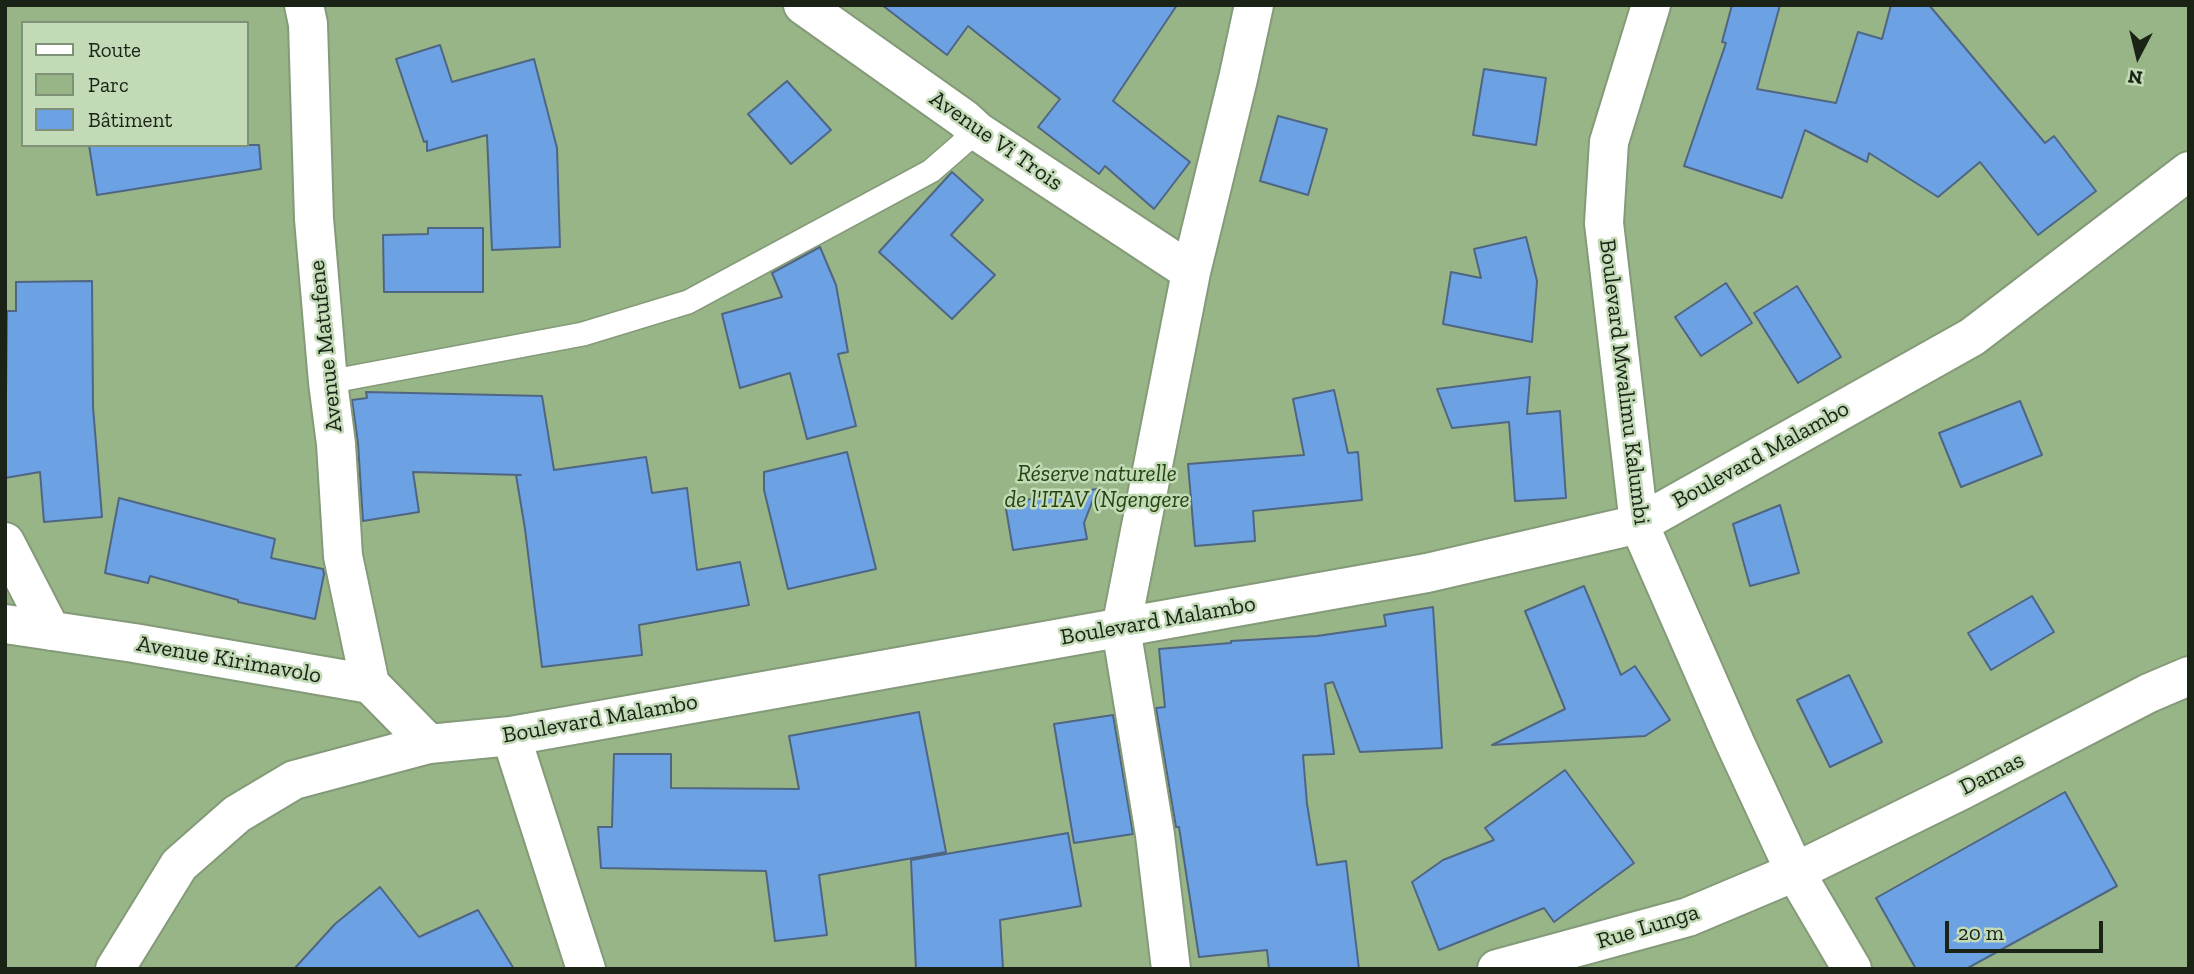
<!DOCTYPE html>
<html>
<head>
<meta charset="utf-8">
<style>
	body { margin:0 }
	#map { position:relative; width:2194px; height:974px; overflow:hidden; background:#b5cda9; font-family:"Zilla Slab",serif }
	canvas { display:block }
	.frame { position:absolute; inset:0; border:7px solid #1a2316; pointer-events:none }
	.legend { position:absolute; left:21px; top:21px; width:228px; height:126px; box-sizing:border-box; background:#c2dab6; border:2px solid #7f9176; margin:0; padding:9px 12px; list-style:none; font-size:21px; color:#1a2316 }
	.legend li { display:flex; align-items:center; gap:14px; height:35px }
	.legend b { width:35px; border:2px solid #7f9176 }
	.north { position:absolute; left:2103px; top:21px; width:70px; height:70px; -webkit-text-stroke:5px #c2dab6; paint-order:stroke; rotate:187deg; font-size:19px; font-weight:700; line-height:28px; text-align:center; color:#1a2316 }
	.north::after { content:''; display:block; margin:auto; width:24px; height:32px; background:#1a2316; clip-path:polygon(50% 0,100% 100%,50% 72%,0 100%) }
	.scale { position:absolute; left:1945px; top:921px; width:158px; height:32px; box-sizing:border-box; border:4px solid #1a2316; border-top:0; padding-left:9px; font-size:21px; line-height:24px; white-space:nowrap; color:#1a2316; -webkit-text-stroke:5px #c2dab6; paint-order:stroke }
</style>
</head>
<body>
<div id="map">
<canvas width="2194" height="974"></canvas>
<div class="frame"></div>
<ul class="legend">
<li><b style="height:9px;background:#fff"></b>Route</li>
<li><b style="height:19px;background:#97b587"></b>Parc</li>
<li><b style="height:19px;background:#6ca1e4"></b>Bâtiment</li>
</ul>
<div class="north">N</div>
<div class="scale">20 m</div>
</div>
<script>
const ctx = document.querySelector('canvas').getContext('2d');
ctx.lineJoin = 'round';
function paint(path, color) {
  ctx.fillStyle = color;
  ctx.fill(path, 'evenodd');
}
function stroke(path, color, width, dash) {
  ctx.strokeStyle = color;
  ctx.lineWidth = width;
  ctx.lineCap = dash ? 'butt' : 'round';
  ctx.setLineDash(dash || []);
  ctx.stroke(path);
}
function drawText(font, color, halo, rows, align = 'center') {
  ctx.font = font + ' "Zilla Slab",serif';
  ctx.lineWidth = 5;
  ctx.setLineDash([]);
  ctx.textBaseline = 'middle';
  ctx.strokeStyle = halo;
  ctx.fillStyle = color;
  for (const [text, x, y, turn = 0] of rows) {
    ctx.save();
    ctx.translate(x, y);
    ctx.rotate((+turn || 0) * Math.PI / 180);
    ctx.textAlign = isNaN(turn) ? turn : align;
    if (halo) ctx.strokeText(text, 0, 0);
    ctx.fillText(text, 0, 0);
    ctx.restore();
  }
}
paint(new Path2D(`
	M5 5H2189V969H5ZM23 23H247V145H23Z`), '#97b587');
const building = new Path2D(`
	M882 5H1177L1113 101 1190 162 1154 209 1105 166 1099 174 1038 127 1060 99 968 26 947 55Z
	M1732 5H1780L1757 89 1836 103 1858 32 1882 39 1891 5H1929L2045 143 2054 136 2096 191 2038 235 1980 162 1938 197 1869 153 1867 162 1805 130 1782 198 1684 166 1726 43 1722 42Z
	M440 45 452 82 534 59 557 148 560 247 492 250 487 135 427 151V141L424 142 396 59Z
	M1484 69 1546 78 1536 145 1473 135Z
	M787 81 831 130 791 164 748 114Z
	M1278 116 1327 129 1308 195 1260 181Z
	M89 145H259L261 169 97 195Z
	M952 172 983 200 951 235 995 275 952 319 879 252Z
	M428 228H483V292H384L383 235 428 234Z
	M1526 237 1537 281 1532 342 1443 324 1451 272 1481 278 1474 249Z
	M820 247 836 285 848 352 838 354 856 426 807 439 790 373 740 388 722 314 782 297 772 273Z
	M92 281 93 407 102 517 44 522 40 472 5 478 7 311H16V282Z
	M1726 283 1752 323 1701 356 1675 317Z
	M1797 286 1841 357 1798 383 1754 313Z
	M1530 377 1527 414 1560 411 1566 498 1515 501 1509 422 1452 428 1437 389Z
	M1334 390 1348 453 1358 452 1362 500 1253 511 1255 541 1195 546 1188 464 1304 455 1293 399Z
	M366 392 542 396 554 470 646 457 652 493 687 488 697 570 740 562 749 605 639 625 642 655 542 667 525 529 516 475H521L413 472 419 512 363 521 358 443 352 400 367 398Z
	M2020 401 2042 455 1961 487 1939 433Z
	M847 452 876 569 788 589 764 490V472Z
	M1097 489 1084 523 1087 539 1013 550 1005 503Z
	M119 498 275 539 271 558 323 569 324 574 315 619 238 602V600L150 576 148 583 105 573Z
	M1780 505 1799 573 1750 586 1733 524Z
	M1584 586 1621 675 1635 666 1670 720 1645 736 1492 745 1565 709 1525 611Z
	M2032 596 2054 632 1991 670 1968 633Z
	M1433 607 1442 748 1360 752 1333 682 1325 684 1334 754 1303 755 1307 804 1317 865 1346 861 1359 969H1269L1267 950 1199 957 1179 827H1176L1156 708 1165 707 1159 649 1231 643V641L1317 636 1386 626 1384 615Z
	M1849 675 1882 742 1830 767 1797 700Z
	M919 712 946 852 819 875 827 935 775 941 766 871 601 868 598 827H612L614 754H671V788L799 789 789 736Z
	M1113 715 1133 834 1074 843 1054 724Z
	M1565 770 1634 863 1554 922 1544 908 1439 950 1412 882 1443 860 1494 840 1485 828Z
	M2065 792 2117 886 1966 969H1916L1876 898Z
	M1068 833 1081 906 1000 920 1003 969H916L911 860Z
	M380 887 419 937 478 910 514 969H294L335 924Z`);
paint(building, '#6ca1e4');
stroke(building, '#4f6683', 2);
const service = new Path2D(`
	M328 382 583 334 688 302 931 171 977 131`);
const minor = new Path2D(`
	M304 5 308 24 314 219 328 382 336 444 343 556 370 684
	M803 5 964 119 977 131 1191 272
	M5 542 51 631
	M5 624 134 643 370 684 429 744
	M511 736 586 969
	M115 969 179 865 237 814 294 780 429 744 511 736 1427 573 1639 524 1972 337 2189 171
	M1171 969 1155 835 1121 628 1191 272 1238 79 1254 5
	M1497 969 1688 917 1795 872 1962 790 2149 693 2189 676`);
const tertiary = new Path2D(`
	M1651 5 1609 142 1604 223 1639 524 1735 743 1795 872 1852 969`);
stroke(service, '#849a78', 26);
stroke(minor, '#849a78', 42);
stroke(tertiary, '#849a78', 42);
stroke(service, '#fff', 23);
stroke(minor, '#fff', 38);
stroke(tertiary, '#fff', 38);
drawText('23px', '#1a2316', '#c2dab6', [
	["Avenue Vi Trois",996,141,35],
	["Avenue Matufene",326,346,-96],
	["Boulevard Mwalimu Kalumbi",1624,382,83],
	["Boulevard Malambo",1761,455,-29],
	["Boulevard Malambo",1158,621,-10],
	["Avenue Kirimavolo",229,660,10],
	["Boulevard Malambo",600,719,-10],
	["Damas",1992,774,-27],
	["Rue Lunga",1648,927,-17]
]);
drawText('italic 23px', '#254410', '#c2dab6', [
	["Réserve naturelle",1097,474],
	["de l'ITAV (Ngengere",1097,500]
]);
</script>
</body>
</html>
